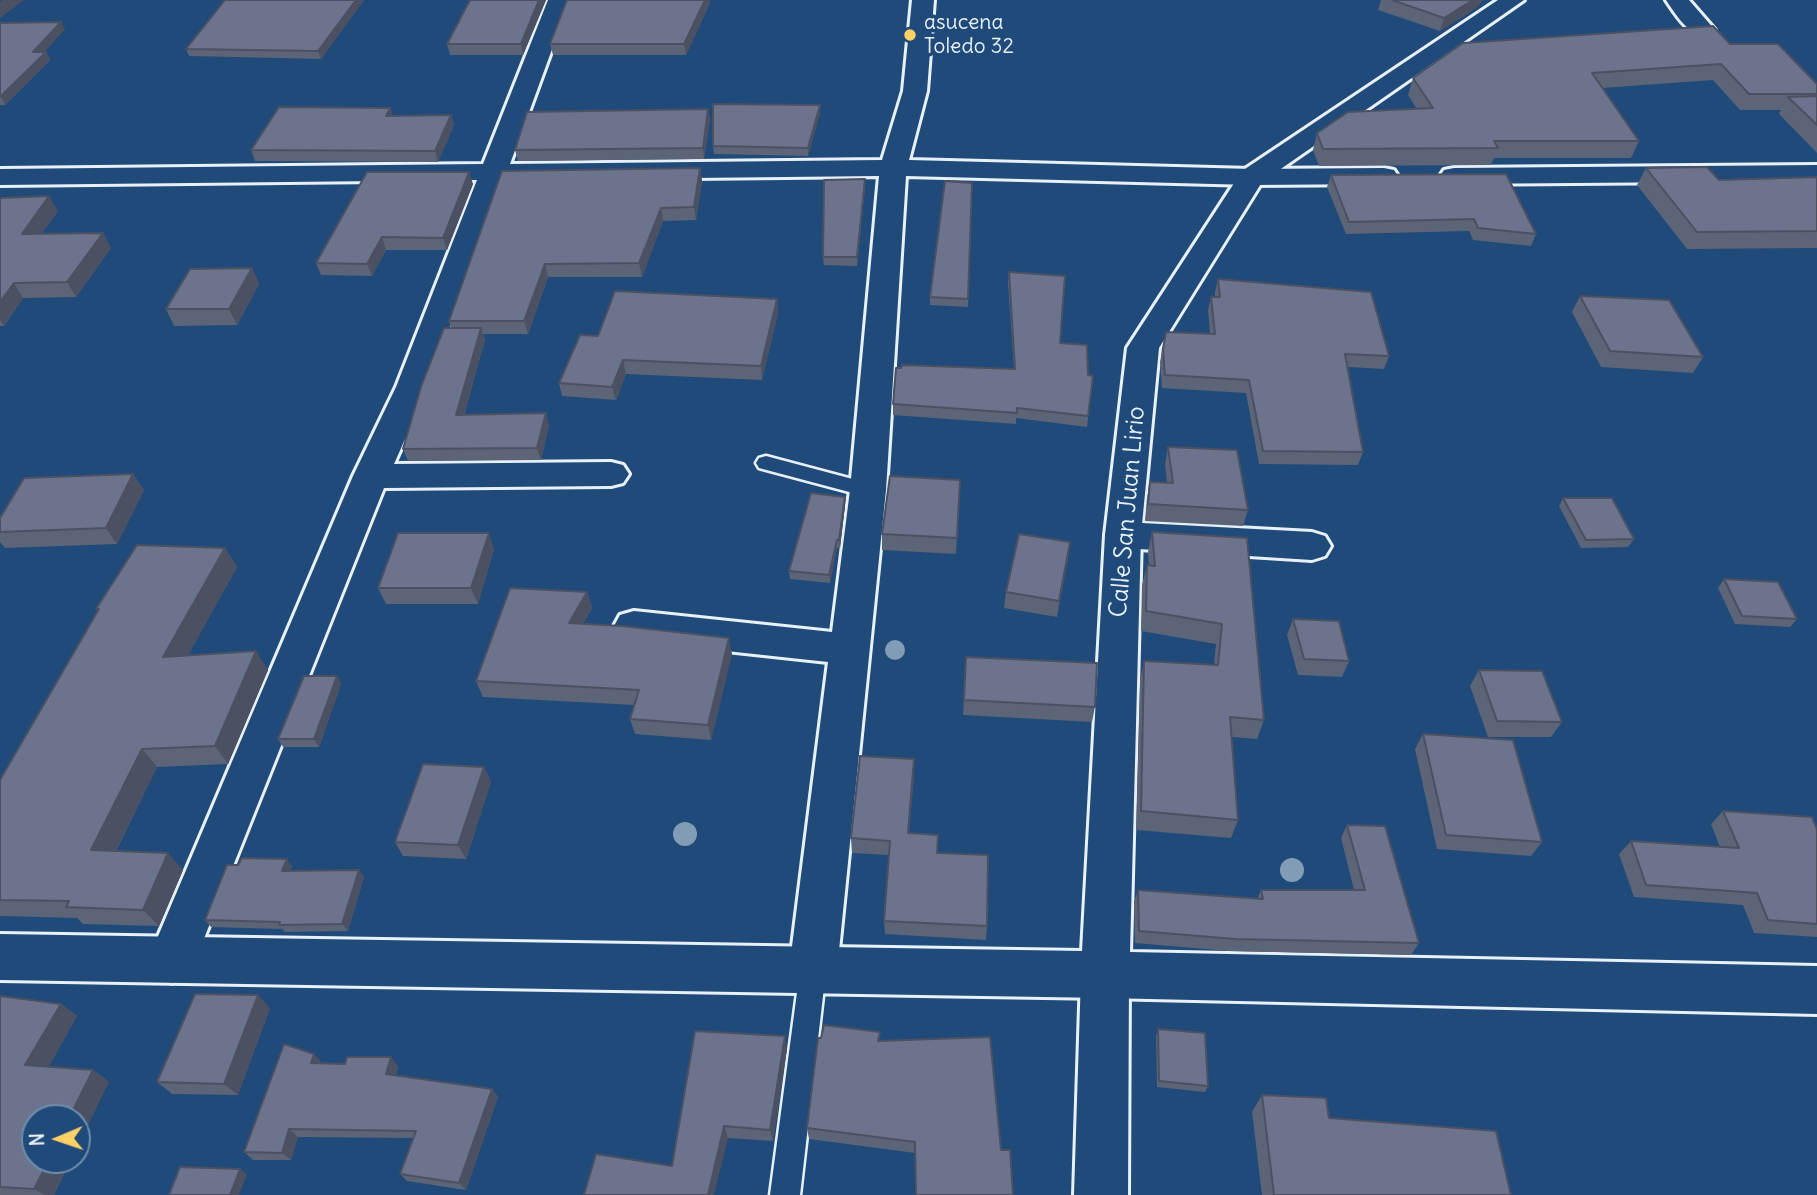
<!DOCTYPE html>
<html>
<head>
<meta charset="utf-8">
<style>
	body { margin:0 }
	#map { position:relative; width:1817px; height:1195px; overflow:hidden; background:#1f4a7a; font-family:Delius,sans-serif }
	canvas { display:block }
	.north { position:absolute; left:21px; top:1104px; width:70px; height:70px; box-sizing:border-box; background:#1f4a7a; border:2px solid #6f8dac; border-radius:50%; rotate:268deg; font-size:19px; font-weight:700; line-height:28px; text-align:center; color:#e8f1f8 }
	.north::after { content:''; display:block; margin:auto; width:24px; height:32px; background:#ffd166; clip-path:polygon(50% 0,100% 100%,50% 72%,0 100%) }
</style>
</head>
<body>
<div id="map">
<canvas width="1817" height="1195"></canvas>
<div class="north">N</div>
</div>
<script>
const ctx = document.querySelector('canvas').getContext('2d');
ctx.lineJoin = 'round';
function stroke(path, color, width, dash) {
  ctx.strokeStyle = color;
  ctx.lineWidth = width;
  ctx.lineCap = dash ? 'butt' : 'round';
  ctx.setLineDash(dash || []);
  ctx.stroke(path);
}
function paint(path, color) {
  ctx.fillStyle = color;
  ctx.fill(path, 'evenodd');
}
function drawText(font, color, halo, rows, align = 'center') {
  ctx.font = font + ' Delius,sans-serif';
  ctx.lineWidth = 7;
  ctx.setLineDash([]);
  ctx.textBaseline = 'middle';
  ctx.strokeStyle = halo;
  ctx.fillStyle = color;
  for (const [text, x, y, turn = 0] of rows) {
    ctx.save();
    ctx.translate(x, y);
    ctx.rotate((+turn || 0) * Math.PI / 180);
    ctx.textAlign = isNaN(turn) ? turn : align;
    if (halo) ctx.strokeText(text, 0, 0);
    ctx.fillText(text, 0, 0);
    ctx.restore();
  }
}
const lane = new Path2D(`
	M766 456 875 485 878 490 875 495 868 497 759 468 756 463 759 458Z
	M813 957 822 961 826 970 800 1195H770L800 970 804 961Z`);
const street = new Path2D(`
	M548 0H570L510 164 882 160 903 91 912 0H934L927 91 909 160 1252 169 1384 168 1394 170 1398 176 1394 182 1384 184 1252 185 906 176 886 490 837 970 830 986 813 993 796 986 789 970 828 662 634 641 620 637 614 626 620 615 634 611 832 632 850 490 879 176 504 180 428 387 394 464 611 462 623 465 629 474 623 483 611 486 384 488 189 976 172 983 155 976 148 960 353 476 396 387 477 180 0 185V169L483 164Z
	M1666 0H1689L1715 30 1711 35C1691 40 1676 15 1666 0Z
	M1817 165V181L1454 184 1444 182 1440 176 1444 170 1454 168Z
	M1123 522 1312 532 1325 536 1331 546 1325 556 1312 560 1123 548 1110 544 1105 535 1110 526Z
	M1105 952 1122 959 1129 975 1128 1195H1074L1081 975 1088 959Z`);
const secondary = new Path2D(`
	M1498 0H1524L1262 182 1159 348 1141 535 1130 952 1817 966V1014L1105 998 0 980V934L1082 951 1105 535 1127 348 1242 171Z`);
stroke(lane, '#e8f1f8', 5);
stroke(street, '#e8f1f8', 6);
stroke(secondary, '#e8f1f8', 6);
paint(lane, '#1f4a7a');
paint(street, '#1f4a7a');
paint(secondary, '#1f4a7a');
ctx.fillStyle = '#819cb5';
for (const [x, y, r] of [
	[895,650,10],
	[685,834,12],
	[1292,870,12]
]) {
  ctx.beginPath();
  ctx.arc(x, y, r, 0, 2 * Math.PI);
  ctx.fill();
}
paint(new Path2D(`
	M225 0H364L321 59 189 56 186 49Z
	M470 0H546L523 55H450L447 44Z
	M567 0H709L710 3 686 55H553L550 44Z
	M1381 0H1483L1476 8 1440 31 1378 10Z
	M0 23 65 29 44 52H46L50 60 5 105H0Z
	M1730 44 1817 84V153L1779 114 1781 110H1740L1713 80 1602 88 1639 141 1631 158H1494L1491 165 1319 166 1313 150 1317 133 1417 109 1408 95 1413 78Z
	M390 108 393 116 451 115 454 125 438 162 255 161 251 150Z
	M708 109 710 120 704 159 518 161 515 150Z
	M820 113 808 156 714 154 713 146Z
	M700 168 702 181 696 220 663 221 642 277H548L528 334H483L485 340 464 415 549 425 541 460 408 461 403 449 451 328 449 321Z
	M1646 168 1719 180 1817 177V248L1687 249 1637 185Z
	M1331 175 1536 234 1531 246 1473 240 1469 231 1346 234 1327 187Z
	M865 179V187L857 266 824 265 823 257Z
	M972 183 968 307 930 305V297Z
	M473 184 447 250H386L372 276 321 275 316 263Z
	M0 198 58 211 41 234 103 233 111 248 76 297 23 298 4 326H0Z
	M252 268 259 284 237 325 174 326 166 309Z
	M1009 272 1060 343 1088 375 1093 376 1087 427 1016 418V424L893 415V404L1014 369 1008 283Z
	M1218 279 1389 356 1384 369 1348 367 1363 452 1358 465 1259 464 1246 393 1162 388 1160 362 1166 332 1210 334 1208 310 1211 297H1215V292Z
	M1580 296 1703 357 1693 373 1601 367 1572 312Z
	M777 299 778 313 762 380 626 374 616 400 562 396 559 383 598 336Z
	M1168 447 1248 510 1243 526 1145 521 1147 498 1150 482 1167 483 1165 464Z
	M133 474 144 490 117 544 5 548 0 542V518Z
	M960 480 956 554 882 550V534Z
	M845 497V505L840 548H837L830 583 790 579 789 571Z
	M1563 498 1634 539 1628 547 1581 548 1559 506Z
	M1152 532 1247 538 1264 720 1257 739 1231 737 1238 820 1231 838 1136 830 1140 681 1144 661 1214 665 1216 644 1141 631 1142 585 1147 565H1149L1148 552Z
	M225 548 237 567 188 655 268 670 228 764 157 767 116 851 183 870 159 926 83 924 77 918 0 916V780L98 611 96 609Z
	M494 549 478 604H386L378 588Z
	M1068 558 1057 617 1004 608 1006 592Z
	M1724 579 1797 619 1790 627 1735 624 1718 588Z
	M587 592 592 608 583 624 732 654 711 740 635 734 630 719 634 705 483 697 476 681Z
	M1293 619 1349 661 1342 677 1298 675 1287 635Z
	M966 657 1095 707 1092 722 963 715Z
	M1479 670 1562 722 1551 737H1488L1470 686Z
	M337 676 341 684 319 747H283L278 739Z
	M1423 734 1542 842 1531 856 1437 849 1415 749Z
	M914 759V774L909 833 937 853 987 926 986 940 885 934 884 921 889 855 852 853 851 838Z
	M484 767 491 782 466 859 403 856 395 842Z
	M1723 811 1817 829V937L1754 933 1743 905 1634 897 1619 854 1631 841 1720 847 1711 824Z
	M1347 825 1419 943 1411 955 1229 951 1135 943 1134 902 1138 890 1257 899 1261 890H1354L1341 838Z
	M292 866 290 871 359 870 364 877 348 931 285 932 282 929 211 927 205 920Z
	M0 996 61 1004 77 1016 49 1066 93 1070 109 1082 35 1160H71L54 1195H0Z
	M270 1008 238 1095 172 1094 157 1082Z
	M1158 1029 1208 1086 1205 1092 1157 1087 1156 1036Z
	M990 1037 915 1153 809 1139 807 1128 880 1041Z
	M787 1048 773 1141 728 1138 672 1166Z
	M322 1063 398 1066 396 1075 492 1089 498 1097 466 1190 407 1181 400 1174 413 1138 298 1137 291 1160H253L244 1152Z
	M1262 1095 1329 1118 1511 1195H1262L1252 1112Z`), '#5c6478');
paint(new Path2D(`
	M3 0H24L0 18V2Z
	M356 0H364L321 59 318 51Z
	M539 0H546L523 55 521 44Z
	M705 0H709L710 3 686 55 684 44Z
	M1473 0H1483L1476 8 1440 31 1444 18Z
	M61 22 65 29 37 60 33 52Z
	M46 52 50 60 5 105 1 97Z
	M820 105V113L808 156V148Z
	M390 108 394 118 386 116Z
	M708 109 710 120 704 159 703 148Z
	M451 115 454 125 438 162 435 151Z
	M700 168 702 181 696 220 694 207Z
	M469 172 473 184 447 250 443 238Z
	M865 179V187L857 266V257Z
	M49 196 58 211 31 248 22 234Z
	M661 208 663 221 642 277 639 263Z
	M103 233 111 248 76 297 67 282Z
	M382 237 386 250 372 276 367 264Z
	M545 264 548 277 528 334 524 321Z
	M252 268 259 284 237 325 229 309Z
	M14 283 23 298 4 326 0 320V302Z
	M777 299 778 313 762 380 761 366Z
	M481 328 485 340 460 427 456 415Z
	M623 360 626 374 616 400 612 387Z
	M546 413 549 425 541 460 537 448Z
	M133 474 144 490 117 544 106 528Z
	M845 497V505L840 548 839 540Z
	M489 533 494 549 478 604 471 588Z
	M837 540V548L830 583 829 575Z
	M1070 542 1068 558 1057 617 1059 601Z
	M225 548 237 567 177 675 163 657Z
	M587 592 592 608 574 639 569 623Z
	M729 638 732 654 711 740 708 725Z
	M256 651 268 670 228 764 215 746Z
	M337 676 341 684 319 747 314 739Z
	M142 749 157 767 108 866 91 850Z
	M914 759V774L908 847V833Z
	M484 767 491 782 466 859 458 845Z
	M168 853 183 870 159 926 143 910Z
	M287 859 292 866 287 878 282 871Z
	M359 870 364 877 348 931 342 924Z
	M258 995 270 1008 238 1095 224 1084Z
	M61 1004 77 1016 43 1077 25 1065Z
	M785 1036 787 1048 773 1141 770 1130Z
	M314 1054 322 1063H311Z
	M391 1057 398 1066 394 1082 386 1074Z
	M93 1070 109 1082 77 1148V1118H69Z
	M492 1089 498 1097 466 1190 459 1183Z
	M724 1126 728 1138 714 1195H708Z
	M289 1129 298 1137 291 1160 282 1153Z
	M49 1160H71L54 1195H45L34 1189Z
	M240 1169 247 1174 239 1195H230Z`), '#4b5162');
const building = new Path2D(`
	M225 0H356L318 51 186 49Z
	M470 0H539L521 44H447Z
	M567 0H705L684 44H550Z
	M1392 0H1473L1444 18Z
	M61 22 33 52H46L0 97V23Z
	M1713 26 1730 44H1778L1817 84V94H1749L1721 64 1592 73 1639 141H1494L1498 148 1323 149 1317 133 1348 112 1433 108 1413 78 1463 43Z
	M1817 96V125L1788 97Z
	M713 104 820 105 808 148 713 146Z
	M279 107 390 108 386 116 451 115 435 151 251 150Z
	M708 109 703 148 515 150 527 112Z
	M1707 167 1719 180 1817 177V231L1697 232 1646 168Z
	M700 168 694 207 661 208 639 263 545 264 524 321H449L502 171Z
	M367 172H469L443 238 382 237 367 264 316 263Z
	M1506 174 1536 234 1478 228 1474 219 1349 222 1331 175Z
	M865 179 857 257H823L824 180Z
	M945 181 972 183 968 299 930 297Z
	M49 196 22 234 103 233 67 282 14 283 0 302V198Z
	M252 268 229 309H166L190 269Z
	M1009 272 1065 276 1060 343 1087 345 1088 375 1093 376 1088 416 1017 408V413L893 404 896 368H901L902 365 1015 369Z
	M1218 279 1371 292 1389 356 1345 354 1363 452 1263 451 1249 380 1165 375 1163 349 1166 332 1215 334 1211 297H1220Z
	M615 291 777 299 761 366 623 360 612 387 559 383 580 335 598 336Z
	M1580 296 1669 300 1703 357 1610 351Z
	M444 328H481L456 415 546 413 537 448 403 449 421 387Z
	M1168 447 1237 450 1248 510 1148 504 1150 482 1173 483Z
	M133 474 106 528 0 532V518L24 478Z
	M890 476 960 480 957 538 882 534Z
	M811 493 845 497 839 540H837L829 575 789 571Z
	M1563 498H1612L1634 539 1586 540Z
	M1152 532 1247 538 1264 720 1230 717 1238 820 1141 811 1144 661 1218 665 1222 624 1146 611 1147 565 1155 566Z
	M398 533H489L471 588H378Z
	M1019 534 1070 542 1059 601 1006 592Z
	M137 545 225 548 163 657 256 651 215 746 142 749 91 850 168 853 143 910 66 907 69 901 0 900V780L99 609H96Z
	M1724 579 1778 582 1797 619 1742 616Z
	M510 588 587 592 569 623 622 626 729 638 708 725 630 719 639 690 476 681Z
	M1293 619 1339 621 1349 661 1304 659Z
	M966 657 1097 663 1095 707 964 700Z
	M1479 670 1542 671 1562 722 1497 721Z
	M304 676H337L314 739H278Z
	M1423 734 1513 740 1542 842 1446 835Z
	M860 756 914 759 908 833 938 835 937 853 988 855 987 926 884 921 890 841 851 838Z
	M423 764 484 767 458 845 395 842Z
	M1723 811 1812 817 1817 829V924L1768 920 1757 893 1646 885 1631 841 1739 848Z
	M1347 825 1385 826 1419 943 1235 939 1139 931 1138 890 1263 899 1261 890H1365Z
	M242 858 287 859 282 871 359 870 342 924 279 925 280 922 205 920 227 865H238Z
	M195 994 258 995 224 1084 157 1082Z
	M0 996 61 1004 25 1065 93 1070 69 1118H35V1160H49L34 1189 0 1187Z
	M824 1025 880 1032 878 1041 990 1037 1001 1150H1010L1013 1195H916L915 1142 807 1128 818 1038H821Z
	M1158 1029 1205 1033 1208 1086 1159 1081Z
	M695 1031 785 1036 770 1130 724 1126 708 1195H584L596 1154 672 1166Z
	M284 1044 314 1054 311 1063 345 1064 347 1057H391L386 1074 492 1089 459 1183 400 1174 416 1131 289 1129 282 1153 244 1152Z
	M1262 1095 1326 1098 1329 1118 1496 1131 1511 1195H1274Z
	M180 1167 240 1169 230 1195H169Z`);
paint(building, '#6b748c');
stroke(building, '#4b5162', 2);
for (const [x, y, r, color] of [
	[910,35,7,"#ffd166"]
]) {
  const dot = new Path2D();
  dot.arc(x, y, r, 0, 2 * Math.PI);
  ctx.fillStyle = color;
  ctx.fill(dot);
  stroke(dot, '#1f4a7a', 2.5);
}
drawText('21px', '#e8f1f8', '#1f4a7a', [
	["asucena",924,23],
	["Toledo 32",924,47]
], 'left');
drawText('24px', '#e8f1f8', '#1f4a7a', [
	["Calle San Juan Lirio",1128,512,-85]
]);
</script>
</body>
</html>
